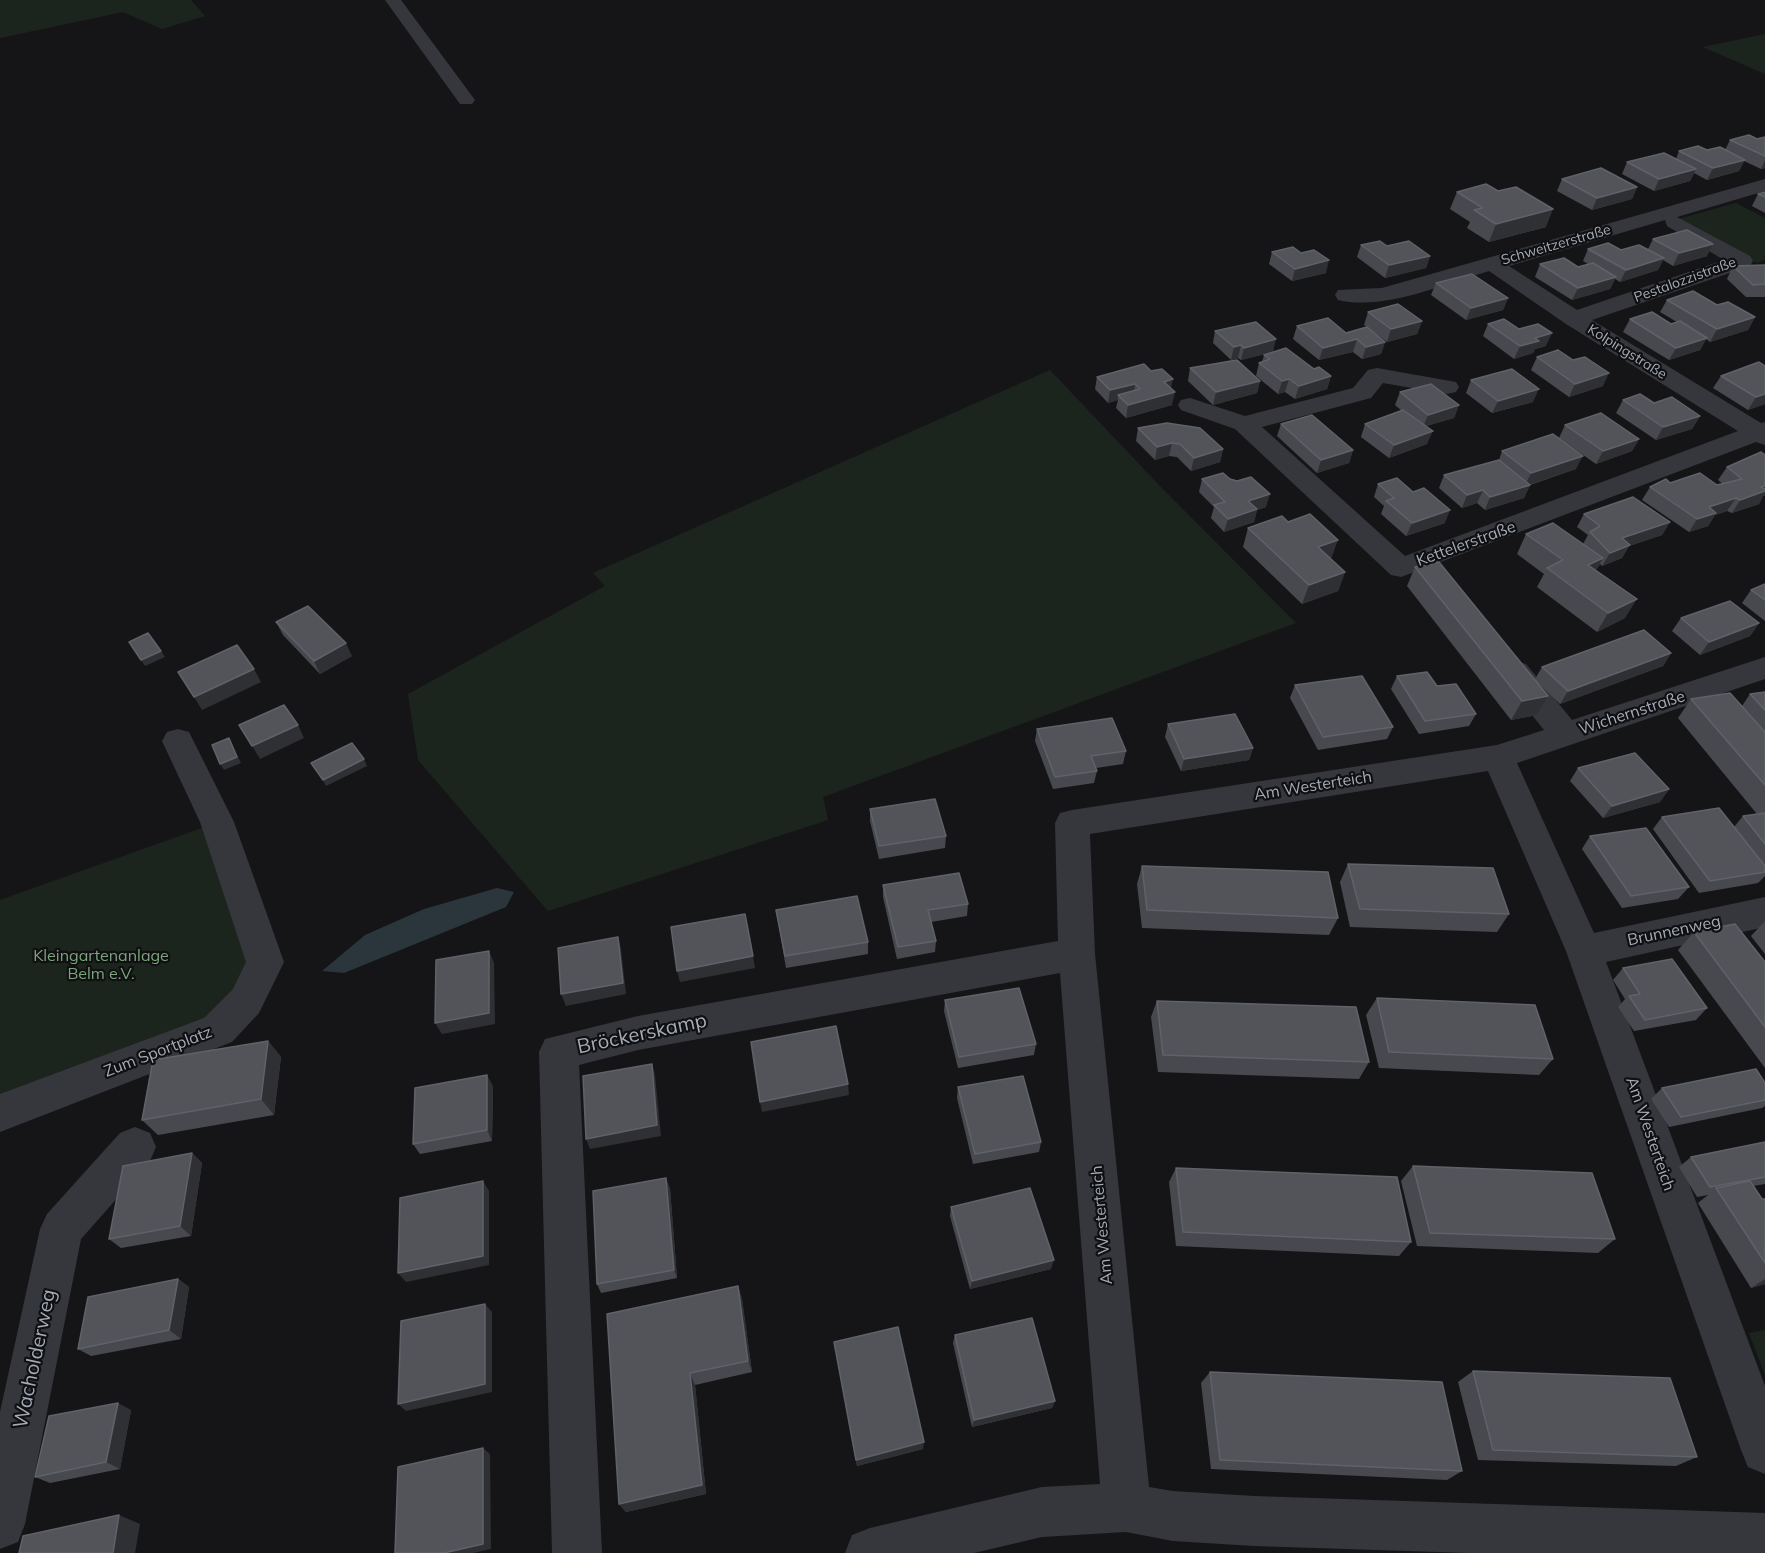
<!DOCTYPE html>
<html>
<head>
<meta charset="utf-8">
<style>
	body { margin:0 }
	canvas { display:block; background:#151517 }
</style>
</head>
<body>
<canvas width="1765" height="1553"></canvas>
<script>
const ctx = document.querySelector('canvas').getContext('2d');
ctx.lineJoin = 'round';
function paint(path, color) {
  ctx.fillStyle = color;
  ctx.fill(path, 'evenodd');
}
function stroke(path, color, width, dash) {
  ctx.strokeStyle = color;
  ctx.lineWidth = width;
  ctx.lineCap = dash ? 'butt' : 'round';
  ctx.setLineDash(dash || []);
  ctx.stroke(path);
}
function drawText(font, color, halo, rows, align = 'center') {
  ctx.font = font + ' Mulish,sans-serif';
  ctx.lineWidth = 4.5;
  ctx.setLineDash([]);
  ctx.textBaseline = 'middle';
  ctx.strokeStyle = halo;
  ctx.fillStyle = color;
  for (const [text, x, y, turn = 0] of rows) {
    ctx.save();
    ctx.translate(x, y);
    ctx.rotate((+turn || 0) * Math.PI / 180);
    ctx.textAlign = isNaN(turn) ? turn : align;
    if (halo) ctx.strokeText(text, 0, 0);
    ctx.fillText(text, 0, 0);
    ctx.restore();
  }
}
paint(new Path2D(`
	M0 0H191L205 16 162 29 123 12 0 38Z
	M1765 34V74L1703 47Z
	M1736 203 1765 218V260L1757 263 1678 219Z
	M1050 370 1159 485 1296 623 823 797 828 820 548 911 418 760 408 694 605 586 593 573Z
	M202 828 252 968 197 1031 0 1105V900Z
	M1765 1330V1375L1749 1333Z`), '#1c251d');
paint(new Path2D(`
	M497 888 514 892 506 907 344 973 322 971 365 935 424 909Z`), '#2a353c');
paint(new Path2D(`
	M385 0H401L475 100 472 104H460Z
	M1765 179V191L1677 217 1750 256 1753 261 1750 266 1592 320 1761 423 1765 422V445L1756 442 1401 577 1391 575 1235 429 1181 410 1178 405 1181 400 1190 398 1245 416 1353 388 1368 370 1377 368 1456 382 1459 387 1456 392 1447 394 1383 383 1371 398 1262 427 1405 556 1738 431 1566 324 1489 271C1444 284 1384 311 1338 300L1335 295 1338 290 1382 288ZM1665 220 1667 226 1724 260 1577 310 1509 266Z
	M1765 657V679L1517 763 1594 933 1765 897V927L1606 962 1765 1386V1474L1748 1467 1741 1450 1566 951 1488 771 1090 834 1095 954 1149 1487 1173 1491 1254 1496 1765 1513V1553H1469L1254 1546 1173 1541 1126 1532 1042 1537 974 1553H845L852 1535 870 1528 1042 1487 1100 1484 1060 973 638 1050 579 1065 602 1553H552L539 1052 545 1039 638 1016 1058 941 1055 823 1060 813 1072 810 1497 745 1544 730 1504 680 1500 672 1504 664 1515 661 1526 664 1572 720Z
	M178 729 189 732 234 822 284 962 259 1013 232 1042 0 1132V1094L204 1018 233 989 246 962 200 822 162 741 167 732Z
	M135 1127 150 1133 156 1147 150 1161 81 1239 25 1524 18 1542 0 1549V1412L40 1229 47 1214 120 1133Z`), '#35373c');
paint(new Path2D(`
	M1765 137V168L1761 169 1744 161 1739 171 1707 180 1694 173 1690 181 1654 191 1622 174 1627 162 1676 159 1679 151 1725 150 1730 140 1757 139Z
	M1562 179 1637 187 1632 199 1592 210 1557 191Z
	M1457 192 1546 227 1489 242 1467 228 1470 222 1450 209Z
	M1765 192V213L1752 206 1758 194Z
	M1653 239 1707 256 1673 266 1663 260 1658 270 1620 282 1615 279 1610 289 1572 300 1535 277 1540 264 1578 267 1588 264 1583 261 1588 249 1621 250 1648 249Z
	M1361 245 1387 246 1430 256 1426 268 1385 278 1357 257Z
	M1272 252 1326 273 1292 281 1269 264Z
	M1765 265V297H1746L1727 279 1733 266Z
	M1436 283 1508 298 1503 310 1466 320 1431 295Z
	M1667 300 1717 305 1755 317 1748 330 1710 342 1706 339 1700 350 1669 360 1623 332 1630 319 1671 324 1677 322 1660 312Z
	M1368 312 1422 321 1417 334 1387 342 1364 325Z
	M1488 324 1546 346 1535 349 1533 353 1514 359 1483 336Z
	M1297 326 1346 333 1385 342 1381 354 1362 359 1353 352 1319 360 1293 339Z
	M1215 331 1273 352 1241 360 1238 358 1231 360 1213 343Z
	M1264 355 1314 369 1331 376 1327 389 1295 399 1285 392 1278 394 1256 376 1259 363 1262 362Z
	M1537 357 1603 386 1569 397 1531 370Z
	M1759 362 1765 404 1748 410 1713 388 1721 376Z
	M1190 368 1260 381 1257 393 1213 405 1188 381Z
	M1097 377 1171 389 1172 405 1126 418 1116 408 1118 400 1108 403 1095 389Z
	M1471 380 1533 402 1492 413 1466 393Z
	M1400 392 1459 405 1454 418 1426 426 1427 444 1389 458 1361 437 1365 424 1402 411 1395 405Z
	M1623 400 1654 403 1700 416 1692 429 1656 440 1616 413Z
	M1281 424 1353 450 1349 463 1317 473 1277 436Z
	M1565 425 1639 439 1632 451 1596 464 1559 438Z
	M1138 428 1223 449 1220 462 1191 471 1177 457 1169 456 1155 460 1136 441Z
	M1502 451 1576 469 1530 485 1524 498 1485 510 1477 503 1462 508 1439 488 1444 475 1499 460Z
	M1765 455V496H1763L1759 504 1732 513 1727 511 1715 515 1708 526 1689 532 1642 500 1650 487 1670 483 1717 485 1723 484 1718 480 1727 467Z
	M1202 479H1230L1266 507 1257 510 1254 522 1224 532 1211 518 1214 507 1199 492Z
	M1378 484 1445 523 1406 536 1381 514 1384 506 1374 497Z
	M1584 514 1670 522 1662 535 1629 546 1622 558 1602 566 1600 564 1596 570 1625 618 1597 632 1537 587 1544 574 1517 554 1526 534 1583 544 1588 535 1577 527Z
	M1288 522 1345 572 1338 591 1302 604 1243 547 1248 528Z
	M1415 567 1535 679 1542 667 1671 653 1663 666 1560 704 1536 681 1548 696 1537 715 1511 720 1407 586Z
	M1765 584V621L1742 603 1751 590Z
	M1681 618 1759 623 1750 636 1700 655 1672 631Z
	M276 622 352 656 320 674 283 635Z
	M1397 676 1437 686 1476 714 1469 726 1419 734 1391 689Z
	M1295 685 1393 727 1387 739 1318 750 1290 698Z
	M1765 692V876L1758 883 1699 893 1653 829 1662 817 1734 827 1743 816 1757 814 1678 718 1691 699 1742 706 1750 694Z
	M1168 724 1253 748 1249 760 1181 771 1165 737Z
	M1037 729 1126 751 1123 764 1096 768 1097 771 1094 783 1053 789 1035 741Z
	M1578 768 1669 789 1660 802 1603 818 1570 781Z
	M870 809 946 836 945 848 879 859 870 821Z
	M1590 836 1689 887 1678 899 1622 908 1582 849Z
	M1348 864 1509 914 1497 932 1350 927 1340 882Z
	M1142 866 1338 918 1329 935 1142 928 1137 884Z
	M883 885 968 904 967 916 931 922 936 941 935 952 897 959 883 897Z
	M776 910 868 942V954L786 968Z
	M1765 921V954L1751 936Z
	M1694 932 1765 962V1068L1678 950Z
	M1623 968 1707 1008 1696 1020 1634 1031 1618 1007 1625 999 1613 980Z
	M1377 998 1553 1059 1539 1075 1379 1068 1366 1015Z
	M945 1000 1036 1044 1034 1055 958 1068 944 1011Z
	M1157 1001 1369 1062 1359 1079 1158 1072 1151 1017Z
	M268 1041 281 1057 274 1115 158 1135 142 1120Z
	M1765 1083V1106L1762 1108 1669 1127 1651 1099 1662 1088Z
	M493 1086 492 1141 420 1154 413 1144Z
	M958 1087 1041 1142 1039 1152 973 1164 957 1098Z
	M1765 1142V1184L1753 1186 1762 1199H1765V1284L1751 1288 1698 1203 1708 1195 1697 1197 1679 1167 1691 1157Z
	M192 1153 202 1163 191 1236 121 1248 109 1239Z
	M1413 1166 1615 1239 1598 1253 1417 1246 1401 1181Z
	M1176 1168 1411 1242 1399 1256 1176 1246 1169 1182Z
	M670 1188 677 1278 601 1293 597 1284Z
	M951 1207 1051 1269 970 1289 950 1216Z
	M178 1279 189 1287 181 1339 91 1356 78 1349Z
	M738 1286 742 1299 752 1372 695 1385 706 1494 626 1512 619 1504Z
	M955 1335 1055 1401 1052 1408 972 1427 953 1343Z
	M834 1342 923 1449 857 1466Z
	M1473 1371 1697 1457 1676 1466 1478 1460 1458 1382Z
	M1210 1372 1462 1471 1447 1480 1211 1469 1201 1383Z
	M131 1410 120 1469 50 1483 35 1477Z`), '#48494f');
paint(new Path2D(`
	M1745 160 1739 171 1707 180 1713 168Z
	M1765 160V168L1761 169Z
	M1696 169 1690 181 1654 191 1659 179Z
	M1637 187 1632 199 1592 210 1597 198Z
	M1553 209 1546 227 1489 242 1496 224Z
	M1713 244 1707 256 1673 266 1679 253Z
	M1430 256 1426 268 1385 278 1389 265Z
	M1664 258 1658 270 1620 282 1626 270Z
	M1329 260 1326 273 1292 281 1295 269Z
	M1616 277 1610 289 1572 300 1578 288Z
	M1508 298 1503 310 1466 320 1471 308Z
	M1755 317 1748 330 1710 342 1717 329Z
	M1422 321 1417 334 1387 342 1391 329Z
	M1552 333 1546 346 1535 349 1533 353 1514 359 1520 346 1535 338Z
	M1707 338 1700 350 1669 360 1676 348Z
	M1276 339 1273 352 1241 360 1244 348Z
	M1357 339 1353 352 1319 360 1323 348Z
	M1385 342 1381 354 1362 359 1366 347Z
	M1241 345 1238 358 1231 360 1234 347Z
	M1609 373 1603 386 1569 397 1575 384Z
	M1331 376 1327 389 1295 399 1299 386Z
	M1173 379 1170 392 1164 382Z
	M1289 379 1285 392 1278 394 1282 381Z
	M1260 381 1257 393 1213 405 1216 392Z
	M1135 384 1133 396 1118 395V400L1108 403 1110 390Z
	M1539 389 1533 402 1492 413 1498 401Z
	M1175 392 1172 405 1126 418 1128 405Z
	M1765 394V404L1748 410 1756 397Z
	M1459 405 1454 418 1423 427 1428 415Z
	M1700 416 1692 429 1656 440 1663 427Z
	M1433 431 1427 444 1389 458 1394 445Z
	M1639 439 1632 451 1596 464 1603 451Z
	M1172 443 1169 456 1155 460 1157 447Z
	M1223 449 1220 462 1191 471 1194 458Z
	M1353 450 1349 463 1317 473 1321 460Z
	M1583 456 1576 469 1525 486 1531 473Z
	M1530 485 1524 498 1485 510 1490 497Z
	M1765 486V496H1763L1759 504 1732 513 1740 500Z
	M1483 490 1477 503 1462 508 1467 495Z
	M1270 494 1266 507 1257 510 1254 522 1224 532 1228 519 1248 501Z
	M1736 498 1727 511 1715 515 1708 526 1689 532 1697 519 1709 507Z
	M1450 510 1445 523 1406 536 1412 523Z
	M1670 522 1662 535 1629 546 1622 558 1602 566 1610 553 1622 538Z
	M1338 540 1331 559 1318 547Z
	M1603 558 1592 577 1588 565Z
	M1345 572 1338 591 1302 604 1309 585Z
	M1637 599 1625 618 1597 632 1608 613Z
	M1759 623 1750 636 1700 655 1709 642Z
	M346 643 352 656 320 674 314 661Z
	M161 651 165 657 145 666 141 660Z
	M1671 653 1663 666 1560 704 1568 691Z
	M254 669 261 682 202 710 194 697Z
	M1548 696 1537 715 1511 720 1522 701Z
	M298 725 304 738 260 759 252 746Z
	M229 738 241 763 224 770 220 764Z
	M1253 748 1249 760 1181 771 1184 759Z
	M364 759 367 766 326 786 323 780Z
	M1669 789 1660 802 1603 818 1612 806Z
	M618 937 621 949 626 994 566 1006 561 994Z
	M489 951 494 963 495 1024 442 1034 435 1023Z
	M753 956 755 968 680 982 677 971Z
	M268 1041 281 1057 274 1115 261 1099Z
	M652 1064 655 1075 661 1136 590 1149 586 1139Z
	M487 1075 493 1086 492 1141 487 1130Z
	M848 1084 849 1095 762 1112 760 1102Z
	M192 1153 202 1163 191 1236 180 1226Z
	M666 1178 670 1188 677 1278 674 1270Z
	M483 1181 489 1191V1265L406 1282 398 1273Z
	M1054 1260 1051 1269 970 1289 972 1281Z
	M178 1279 189 1287 181 1339 169 1330Z
	M1765 1279V1284L1751 1288Z
	M738 1286 742 1299 752 1372 748 1361Z
	M485 1304 492 1312V1392L406 1411 398 1404Z
	M690 1373 695 1385 706 1494 626 1512 619 1504Z
	M1055 1401 1052 1408 972 1427 974 1420Z
	M118 1403 131 1410 120 1469 106 1462Z
	M924 1442 923 1449 857 1466 856 1460Z
	M483 1448 490 1454 491 1549 473 1553H444Z
	M119 1515 140 1524 135 1553H113Z`), '#2f3034');
const building = new Path2D(`
	M1749 135 1757 139 1765 137V156L1730 140Z
	M1698 146 1707 150 1720 147 1745 160 1713 168 1679 151Z
	M1664 153 1696 169 1659 179 1627 162Z
	M1601 168 1637 187 1597 198 1562 179Z
	M1486 184 1498 191 1516 187 1553 209 1496 224 1474 210 1483 208 1457 192Z
	M1765 192V197L1758 194Z
	M1687 230 1713 244 1679 253 1653 239Z
	M1380 241 1387 246 1409 241 1430 256 1389 265 1361 245Z
	M1608 243 1621 250 1639 245 1664 258 1626 270 1588 249Z
	M1293 247 1301 253 1314 250 1329 260 1295 269 1272 252Z
	M1564 258 1578 267 1593 263 1616 277 1578 288 1540 264Z
	M1765 265V284L1753 285 1733 266Z
	M1472 274 1508 298 1471 308 1436 283Z
	M1693 291 1717 305 1728 302 1755 317 1717 329 1667 300Z
	M1398 304 1422 321 1391 329 1368 312Z
	M1652 312 1671 324 1680 321 1707 338 1676 348 1630 319Z
	M1328 318 1346 333 1367 327 1385 342 1366 347 1357 339 1323 348 1297 326Z
	M1504 319 1519 329 1538 324 1552 333 1535 338 1539 341 1520 346 1488 324Z
	M1256 322 1276 339 1244 348 1241 345 1234 347 1215 331Z
	M1286 348 1314 369 1319 367 1331 376 1299 386 1289 379 1282 381 1259 363 1270 359 1264 355Z
	M1558 350 1573 360 1585 357 1609 373 1575 384 1537 357Z
	M1237 360 1260 381 1216 392 1190 368Z
	M1759 362 1765 366V394L1756 397 1721 376Z
	M1144 364 1151 371 1162 369 1173 379 1164 382 1175 392 1128 405 1118 395 1140 389 1135 384 1110 390 1097 377Z
	M1512 369 1539 389 1498 401 1471 380Z
	M1431 384 1459 405 1428 415 1400 392Z
	M1640 394 1654 403 1672 397 1700 416 1663 427 1623 400Z
	M1403 410 1433 431 1394 445 1365 424Z
	M1601 413 1639 439 1603 451 1565 425Z
	M1312 415 1353 450 1321 460 1281 424Z
	M1167 423 1200 428 1223 449 1194 458 1180 444 1172 443 1157 447 1138 428Z
	M1553 434 1583 456 1531 473 1502 451Z
	M1761 452 1765 455V486L1761 487 1765 489V491L1740 500 1736 498 1709 507 1716 513 1697 519 1650 487 1666 479 1670 483 1700 473 1717 485 1742 479 1727 467Z
	M1499 460 1530 485 1490 497 1483 490 1467 495 1444 475Z
	M1223 473 1230 479 1237 481 1251 477 1270 494 1248 501 1257 509 1228 519 1214 505 1225 502 1202 479Z
	M1397 478 1413 492 1424 488 1450 510 1412 523 1386 501 1394 498 1378 484Z
	M1633 497 1670 522 1622 538 1630 545 1610 553 1590 532 1600 526 1584 514Z
	M1310 514 1338 540 1318 547 1345 572 1309 585 1248 528 1282 516 1288 522Z
	M1553 523 1603 558 1588 565 1637 599 1608 613 1547 568 1563 560 1526 534Z
	M1439 562 1548 696 1522 701 1415 567Z
	M1765 584V600L1751 590Z
	M1730 601 1759 623 1709 642 1681 618Z
	M308 606 346 643 314 661 276 622Z
	M1644 630 1671 653 1568 691 1542 667Z
	M148 633 161 651 141 660 129 642Z
	M237 645 254 669 194 697 178 672Z
	M1427 672 1437 686 1456 684 1476 714 1425 721 1397 676Z
	M1362 676 1393 727 1323 737 1295 685Z
	M1765 692V710L1750 694Z
	M1730 693 1765 732V785L1691 699Z
	M284 705 298 725 252 746 239 725Z
	M1235 714 1253 748 1184 759 1168 724Z
	M1112 718 1126 751 1091 756 1097 771 1055 777 1037 729Z
	M229 738 237 757 220 764 212 745Z
	M352 743 364 759 323 780 311 763Z
	M1635 753 1669 789 1612 806 1578 768Z
	M935 799 946 836 879 846 870 809Z
	M1719 808 1765 866V872L1710 881 1662 817Z
	M1765 813V844L1743 816Z
	M1646 828 1689 887 1631 896 1590 836Z
	M1348 864 1493 868 1509 914 1360 909Z
	M1142 866 1328 872 1338 918 1147 910Z
	M959 873 968 904 928 910 936 941 898 947 883 885Z
	M857 896 868 942 785 956 776 910Z
	M745 914 753 956 677 971 671 927Z
	M1735 924 1765 962V1027L1694 932Z
	M618 937 623 983 561 994 558 948Z
	M489 951V1013L435 1023 436 960Z
	M1672 959 1707 1008 1645 1020 1629 996 1640 994 1623 968Z
	M1019 988 1036 1044 959 1057 945 1000Z
	M1377 998 1535 1005 1553 1059 1389 1052Z
	M1157 1001 1356 1007 1369 1062 1163 1055Z
	M836 1026 848 1084 760 1102 751 1042Z
	M268 1041 261 1099 142 1120 153 1060Z
	M652 1064 657 1125 586 1139 583 1076Z
	M1756 1069 1765 1083V1100L1681 1117 1662 1088Z
	M487 1075V1130L413 1144 415 1088Z
	M1023 1076 1041 1142 975 1154 958 1087Z
	M1765 1142V1177L1710 1187 1691 1157Z
	M192 1153 180 1226 109 1239 123 1166Z
	M1413 1166 1592 1173 1615 1239 1430 1233Z
	M1176 1168 1397 1177 1411 1242 1183 1232Z
	M666 1178 674 1270 597 1284 593 1191Z
	M483 1181V1256L398 1273 400 1198Z
	M1750 1181 1762 1199H1765V1263L1716 1188Z
	M1030 1188 1054 1260 972 1281 951 1207Z
	M178 1279 169 1330 78 1349 88 1297Z
	M738 1286 748 1361 690 1373 702 1485 619 1504 607 1314Z
	M485 1304V1384L398 1404 401 1321Z
	M1032 1318 1055 1401 974 1420 955 1335Z
	M898 1327 924 1442 856 1460 834 1342Z
	M1473 1371 1670 1378 1697 1457 1493 1450Z
	M1210 1372 1442 1382 1462 1471 1220 1460Z
	M118 1403 106 1462 35 1477 49 1416Z
	M483 1448V1544L444 1553H395L398 1467Z
	M119 1515 113 1553H19L23 1536Z`);
paint(building, '#52545a');
stroke(building, '#5f6269', 1.5);
drawText('14px', '#a5acb8', '#101012', [
	["Schweitzerstraße",1556,245,-16],
	["Pestalozzistraße",1685,280,-20],
	["Kolpingstraße",1627,352,32]
]);
drawText('16px', '#a5acb8', '#101012', [
	["Kettelerstraße",1466,544,-20],
	["Wichernstraße",1632,713,-18],
	["Am Westerteich",1313,786,-9],
	["Brunnenweg",1674,931,-12],
	["Zum Sportplatz",158,1052,-21],
	["Am Westerteich",1650,1134,71],
	["Am Westerteich",1102,1225,-95]
]);
drawText('16px', '#7ba57c', '#101012', [
	["Kleingartenanlage",101,956],
	["Belm e.V.",101,974]
]);
drawText('20px', '#a5acb8', '#101012', [
	["Bröckerskamp",642,1034,-12],
	["Wacholderweg",35,1359,-78]
]);
</script>
</body>
</html>
